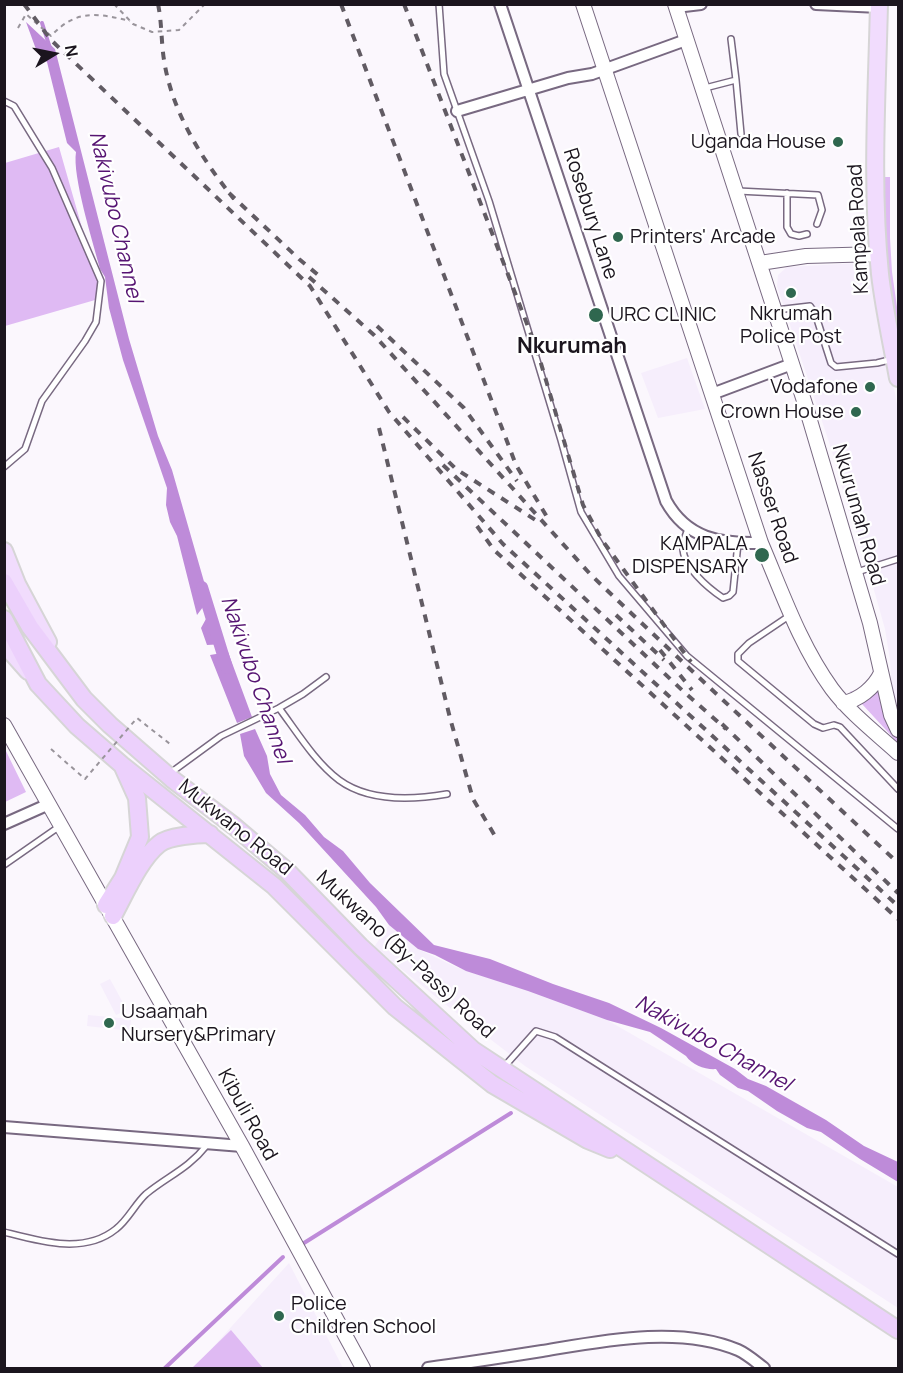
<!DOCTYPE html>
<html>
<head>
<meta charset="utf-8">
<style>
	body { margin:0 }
	#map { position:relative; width:903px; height:1373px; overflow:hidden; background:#fbf7fd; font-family:Manrope,sans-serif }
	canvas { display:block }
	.frame { position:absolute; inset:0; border:6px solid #1b151e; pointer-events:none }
	.north { position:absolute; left:24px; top:24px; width:60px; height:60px; -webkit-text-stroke:4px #fff; paint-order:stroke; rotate:80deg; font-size:16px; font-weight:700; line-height:24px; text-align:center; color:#1b151e }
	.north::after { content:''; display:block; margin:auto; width:21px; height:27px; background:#1b151e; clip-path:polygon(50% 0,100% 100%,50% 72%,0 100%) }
</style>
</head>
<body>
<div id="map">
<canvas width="903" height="1373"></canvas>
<div class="frame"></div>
<div class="north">N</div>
</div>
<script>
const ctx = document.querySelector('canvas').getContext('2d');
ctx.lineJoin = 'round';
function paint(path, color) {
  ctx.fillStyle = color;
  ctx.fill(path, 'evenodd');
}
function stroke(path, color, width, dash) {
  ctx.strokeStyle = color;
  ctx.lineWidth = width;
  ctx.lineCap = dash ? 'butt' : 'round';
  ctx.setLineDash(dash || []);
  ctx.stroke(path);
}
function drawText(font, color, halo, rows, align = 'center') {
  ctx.font = font + ' Manrope,sans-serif';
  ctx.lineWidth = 4.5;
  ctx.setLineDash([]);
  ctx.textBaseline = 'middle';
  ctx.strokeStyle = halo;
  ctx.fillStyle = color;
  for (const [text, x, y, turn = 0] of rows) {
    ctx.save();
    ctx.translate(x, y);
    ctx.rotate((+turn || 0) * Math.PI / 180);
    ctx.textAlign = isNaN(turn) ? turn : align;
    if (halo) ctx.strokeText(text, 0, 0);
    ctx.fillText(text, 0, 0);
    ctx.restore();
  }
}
paint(new Path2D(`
	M859 263 870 268 875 282 898 410V725L893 713 890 660 885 629 861 544 850 516 832 451 777 286 778 275 787 267Z
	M687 358 705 409 658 418 641 373Z
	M389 925 418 949 456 967 528 991 607 1020 898 1187V1308L525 1066 441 1001 374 947Z
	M110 979 127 1010 116 1015 100 984Z
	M88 1015 131 1019 130 1031 87 1026Z
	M289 1263 343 1368H194Z`), '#f6eefc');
paint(new Path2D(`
	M59 147 102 298 5 326V163Z
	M884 177H890V238L892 272 898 314V348L888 287 884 232Z
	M879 685 888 727 898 737V743L850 691 857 693Z
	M4 747 26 792 5 802H4Z
	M231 1330 263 1368H192Z`), '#dfbaf3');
paint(new Path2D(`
	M26 22 55 49 129 339 158 436 172 470 209 599 197 615 177 536 170 522 166 505 167 488 123 360 109 308 105 277 100 269C93 242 72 176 76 152L67 143 47 62 37 52Z
	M212 608 225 644 207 645 201 628Z
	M228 652 252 717 237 723 210 655Z
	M255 729 267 756 270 774 281 795 305 815 324 837 343 851 370 883 434 945 490 959 553 984 609 1003 661 1028 735 1069 748 1079 766 1086 826 1120 864 1146 898 1162V1182L860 1159 821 1132 807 1128 777 1111 748 1091 738 1088 720 1075 716 1069C706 1070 692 1065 686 1056L650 1032 607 1020 528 991 466 971 435 955 418 949 389 925 376 907 299 823 266 793 244 756 240 734Z`), '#be8bd9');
stroke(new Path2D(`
	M42 23 50 48
	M304 1243 511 1113
	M165 1368 283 1257`), '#be8bd9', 4);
stroke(new Path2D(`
	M202 587 227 668`), '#be8bd9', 12);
const service = new Path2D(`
	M439 4 444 74 489 201 561 440 581 512 619 576 687 656 898 829
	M736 80 741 134
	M705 88 736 80 731 39
	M4 101 14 106 52 168 101 281 96 322 85 341 42 401 25 449 4 467
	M738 191 818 195 822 210 817 224
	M787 193V227L791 234 799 236 807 234
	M776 310 810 306 815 313 831 363 836 367 877 363 893 359
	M688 529C686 534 683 541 683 547 682 566 708 588 723 598L729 596 733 592 738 543
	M857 572 898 559
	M789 616 749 643 738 654V661L814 724 823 728 834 725 840 727 898 789
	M279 708C297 732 315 762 339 780 369 802 412 800 447 794
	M169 774 221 736 279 708 303 694 326 677
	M4 865 60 826
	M503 1068 536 1031 555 1037 898 1254
	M4 1232C39 1241 84 1255 116 1229 128 1220 135 1204 146 1194 168 1176 188 1169 207 1145`);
const minor = new Path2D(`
	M500 4 666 501C687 539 720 544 761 543
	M816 4 879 7
	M676 7 701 4
	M457 111 568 78 592 74 686 40
	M712 394 792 364
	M4 824 49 804
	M4 1127 242 1146
	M428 1368C466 1363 504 1357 542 1351 602 1341 679 1325 738 1350 747 1354 756 1362 764 1368`);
const tertiary = new Path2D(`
	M583 4 761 543C782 592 800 645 832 689 850 713 876 733 898 753
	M675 4 806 407 870 623 891 715 898 730
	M760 263 806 256 879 254
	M843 703C859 700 874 688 881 673
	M4 725 242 1146 363 1368`);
const primary = new Path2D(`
	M879 4C877 94 871 185 880 274 884 309 892 344 898 378
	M4 551 17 584 48 642
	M4 644 28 671`);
const trunk = new Path2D(`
	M4 582 30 627 84 699 110 725 172 779 234 826 287 871 360 946 473 1050 898 1330
	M4 619 38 684 77 726 122 765 274 886 395 1007 492 1084 588 1140 610 1149
	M106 905 123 878 140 837 137 798 123 767
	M113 916C125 894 140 859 159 844 168 836 198 834 210 834`);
stroke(service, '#786981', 8);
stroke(minor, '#786981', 14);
stroke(tertiary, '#786981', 16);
stroke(primary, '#d6d5d6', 20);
stroke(trunk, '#d6d5d6', 20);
stroke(new Path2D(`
	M114 4 133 24 152 32 179 30 205 4
	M18 28 26 14 51 36C76 9 97 13 130 21`), '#99949b', 2, [4.5, 4.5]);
stroke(service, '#fff', 5);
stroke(minor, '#fff', 10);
stroke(tertiary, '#fff', 14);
stroke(primary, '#f1dcfd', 16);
stroke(trunk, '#ecd0fc', 16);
stroke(new Path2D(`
	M24 4 51 40 310 286 389 412 503 544 898 906
	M158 4C162 23 161 41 164 60 172 112 201 158 234 199
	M341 4 516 465 547 517
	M404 4 537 350 583 505 602 540 691 662
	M229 193 299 259 323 279
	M309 277 374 335 591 575 709 687 898 863
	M377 326 464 408 517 481
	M403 417 456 469 537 521
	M379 428 450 718 473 799 498 841
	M443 465 683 691 726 729
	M477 526 494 550 898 919
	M616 615 664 660
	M660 650 692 690
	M722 724 898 893`), '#615b63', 4, [8, 8]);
stroke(new Path2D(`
	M51 749 85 779 137 718 170 744`), '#99949b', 2, [4.5, 4.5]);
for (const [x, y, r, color] of [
	[838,142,6,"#2f674f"],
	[618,237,6,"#2f674f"],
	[791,293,6,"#2f674f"],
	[596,315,8,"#2f674f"],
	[870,387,6,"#2f674f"],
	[856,412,6,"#2f674f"],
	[762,555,8,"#2f674f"],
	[109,1023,6,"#2f674f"],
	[279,1316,6,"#2f674f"]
]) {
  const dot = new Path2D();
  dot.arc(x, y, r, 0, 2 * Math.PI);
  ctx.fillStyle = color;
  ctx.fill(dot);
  stroke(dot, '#fff', 2);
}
drawText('20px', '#1b151e', '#fff', [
	["Uganda House",826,142],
	["Printers' Arcade",630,237,"left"],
	["Nkrumah",791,314,"center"],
	["Police Post",791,337,"center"],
	["URC CLINIC",610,315,"left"],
	["Vodafone",858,387],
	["Crown House",844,412],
	["KAMPALA",748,544],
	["DISPENSARY",748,567],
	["Usaamah",121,1012,"left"],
	["Nursery&Primary",121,1035,"left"],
	["Police",291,1304,"left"],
	["Children School",291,1327,"left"]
], 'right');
drawText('20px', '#1b151e', '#fff', [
	["Rosebury Lane",590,214,72],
	["Kampala Road",859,229,-93],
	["Nasser Road",772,508,71],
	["Nkurumah Road",858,515,74],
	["Mukwano Road",235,828,39],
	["Mukwano (By-Pass) Road",405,955,43],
	["Kibuli Road",247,1115,61]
]);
drawText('italic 21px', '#561472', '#fff', [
	["Nakivubo Channel",115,217,77],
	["Nakivubo Channel",255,680,71],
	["Nakivubo Channel",713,1044,29]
]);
drawText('bold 22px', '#1b151e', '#fff', [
	["Nkurumah",572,347]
]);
</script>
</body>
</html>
